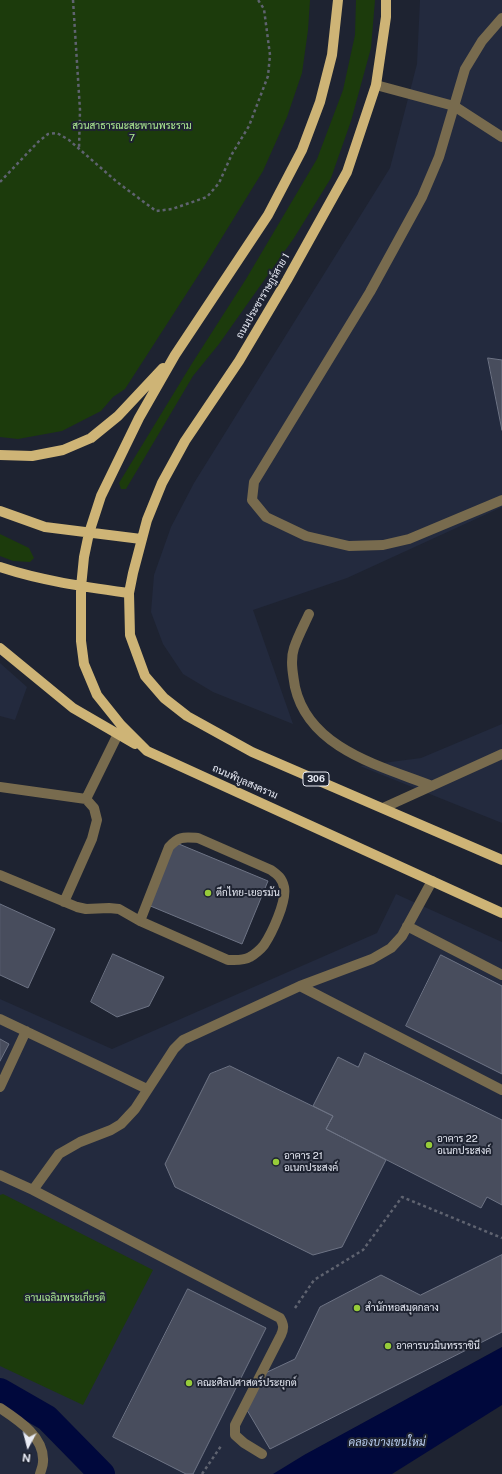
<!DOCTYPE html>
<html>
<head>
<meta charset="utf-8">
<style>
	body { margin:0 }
	#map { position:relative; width:502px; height:1474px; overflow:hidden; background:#1e2331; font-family:"Public Sans",sans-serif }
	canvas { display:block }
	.north { position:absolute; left:8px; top:1426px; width:40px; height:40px; -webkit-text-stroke:3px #1e2331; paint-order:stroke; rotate:187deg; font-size:11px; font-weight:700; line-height:16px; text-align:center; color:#e8ebf5 }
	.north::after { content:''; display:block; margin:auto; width:14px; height:18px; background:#e8ebf5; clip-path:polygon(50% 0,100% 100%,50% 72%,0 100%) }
</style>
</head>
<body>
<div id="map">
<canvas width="502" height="1474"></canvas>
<div class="north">N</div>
</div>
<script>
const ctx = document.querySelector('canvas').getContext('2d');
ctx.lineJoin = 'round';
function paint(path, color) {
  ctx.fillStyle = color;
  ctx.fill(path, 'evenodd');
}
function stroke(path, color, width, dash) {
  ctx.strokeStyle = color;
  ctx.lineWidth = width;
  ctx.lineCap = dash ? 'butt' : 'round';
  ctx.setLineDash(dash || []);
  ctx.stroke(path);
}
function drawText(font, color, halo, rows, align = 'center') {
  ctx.font = font + ' "Public Sans",Sarabun,sans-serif';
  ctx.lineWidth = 4;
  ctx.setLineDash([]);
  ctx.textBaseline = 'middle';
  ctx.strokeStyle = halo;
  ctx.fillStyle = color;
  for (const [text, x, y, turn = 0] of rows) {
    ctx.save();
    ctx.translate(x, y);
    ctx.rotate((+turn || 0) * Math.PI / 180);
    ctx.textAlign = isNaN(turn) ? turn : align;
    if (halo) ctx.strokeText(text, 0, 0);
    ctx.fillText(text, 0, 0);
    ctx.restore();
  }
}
paint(new Path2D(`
	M420 0H502V507L347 578 253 610 293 724 213 692 183 674 163 644 151 612 154 575 171 527 194 483 390 168 417 64Z
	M0 663 27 687 15 720 0 716Z
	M502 724V823L360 766 421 758Z
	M396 894 502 942V1347L305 1455 321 1474H0V999L112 1049 377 933Z`), '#232a3e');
paint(new Path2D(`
	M0 0H310L308 30 302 73 287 117 263 171 205 265 125 389 113 397 101 411 62 431 18 439 0 437Z
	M356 0H375L371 48 351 121 331 178 294 238 219 344 193 376 126 489H121L119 483 191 365 246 279 317 159 343 90 355 35Z
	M0 534 29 548 34 558 30 562 13 561 0 556Z
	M3 1194 153 1270 83 1405 0 1366V1195Z`), '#1c3b0c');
paint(new Path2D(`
	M502 1347V1405L392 1474H273L304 1455Z`), '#00083c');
stroke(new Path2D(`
	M0 1391 47 1418 102 1474`), '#00083c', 26);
const building = new Path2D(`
	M488 358 502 360V430Z
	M174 842 268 881 242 944 148 905Z
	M0 904 55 929 28 988 0 975Z
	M113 954 164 977 149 1006 117 1017 91 1002Z
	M441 955 502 986V1074L406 1026Z
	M0 1039 9 1044 0 1061Z
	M365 1053 502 1120V1205L487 1197 481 1208 326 1129 333 1116 313 1106 338 1057 358 1067Z
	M230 1066 333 1116 326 1129 386 1160 342 1247 313 1255 175 1187 165 1164 210 1074Z
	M502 1255V1332L270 1449 247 1410 261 1375 295 1359 320 1307 381 1275 420 1295Z
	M188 1289 266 1328 193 1474H186L113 1437Z`);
paint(building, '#484d5d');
stroke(building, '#6d7384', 1);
stroke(new Path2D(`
	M73 0 80 110 79 149
	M0 182 38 142 48 134 57 133 69 140 117 182 156 211 172 209 207 197 219 183 232 154 249 126 268 76 270 55 264 9 258 0
	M295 1308 314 1280 363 1250 402 1197 502 1238
	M202 1474 221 1446`), '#5f6370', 2.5, [3, 3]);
stroke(new Path2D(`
	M502 18 482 41 465 69 439 157 422 197 370 292 254 482 252 500 266 517 306 536 349 546 383 545 409 539 502 500
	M376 85 454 106 502 137
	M309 614C304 625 298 636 294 648 290 660 293 675 295 687 309 749 381 766 432 786
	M0 787 86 799 94 808 97 820 92 839 64 902
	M86 799 118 734
	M383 808 502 754
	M0 875 77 907 86 909 109 908 119 909 140 921 228 960C236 960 243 961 250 957 254 955 261 949 264 945 272 933 287 901 284 887 282 878 278 875 271 870L198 838C183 837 179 836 169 847L140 921
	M407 926 502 975
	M300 986 502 1090
	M0 1019 147 1089
	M0 1087 26 1031
	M0 1175 33 1190 280 1318C284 1325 284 1328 281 1335L235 1425V1435L244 1443 262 1454
	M33 1190 59 1154 80 1142 111 1130 121 1124 135 1109 174 1049 183 1040 300 986 372 959 391 948 402 936 432 881
	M0 1408C18 1420 45 1437 43 1462 43 1466 41 1470 40 1474`), '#786b4e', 10);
stroke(new Path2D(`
	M338 0 332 55 320 102 302 150 268 215 175 355 139 418 101 496 89 533 84 557 81 587V641L84 664 97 695 121 725 147 751 502 913
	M386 0V17L376 85 347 172 287 280 239 361 185 441 162 483 147 520 133 573 129 593 130 635 145 676 164 698 187 716 252 752 502 860
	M0 455 32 456 63 450 91 438 118 416 163 368
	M0 511 45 527 141 539
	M0 567C42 581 86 587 129 593
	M0 648 73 708 135 744`), '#ceb476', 10);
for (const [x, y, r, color] of [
	[208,893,4,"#97cc39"],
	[429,1145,4,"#97cc39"],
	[276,1162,4,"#97cc39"],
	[357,1308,4,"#97cc39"],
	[388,1346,4,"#97cc39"],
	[189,1383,4,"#97cc39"]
]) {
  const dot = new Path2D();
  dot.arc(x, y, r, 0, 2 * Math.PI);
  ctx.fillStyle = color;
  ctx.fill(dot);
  stroke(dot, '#1e2331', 1.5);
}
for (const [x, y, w] of [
	[316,779,26]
]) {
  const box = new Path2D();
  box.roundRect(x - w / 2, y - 7, w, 14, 3);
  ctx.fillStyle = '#1e2331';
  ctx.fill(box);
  stroke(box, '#e8ebf5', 1);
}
drawText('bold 9px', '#e8ebf5', null, [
	["306",316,779]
]);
drawText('10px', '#adea93', '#1e2331', [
	["สวนสาธารณะสะพานพระราม",132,126],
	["7",132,138],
	["ลานเฉลิมพระเกียรติ",65,1298]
]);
drawText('10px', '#e8ebf5', '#1e2331', [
	["ถนนประชาราษฎร์สาย 1",263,296,-60],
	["ถนนพิบูลสงคราม",245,782,24]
]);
drawText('10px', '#e8ebf5', '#1e2331', [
	["ตึกไทย-เยอรมัน",216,893],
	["อาคาร 22",437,1139],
	["อเนกประสงค์",437,1151],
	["อาคาร 21",284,1156],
	["อเนกประสงค์",284,1168],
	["สำนักหอสมุดกลาง",365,1308],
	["อาคารนวมินทรราชินี",396,1346],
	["คณะศิลปศาสตร์ประยุกต์",197,1383]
], 'left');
drawText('italic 11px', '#b9cdef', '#1e2331', [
	["คลองบางเขนใหม่",387,1443]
]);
</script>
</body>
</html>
